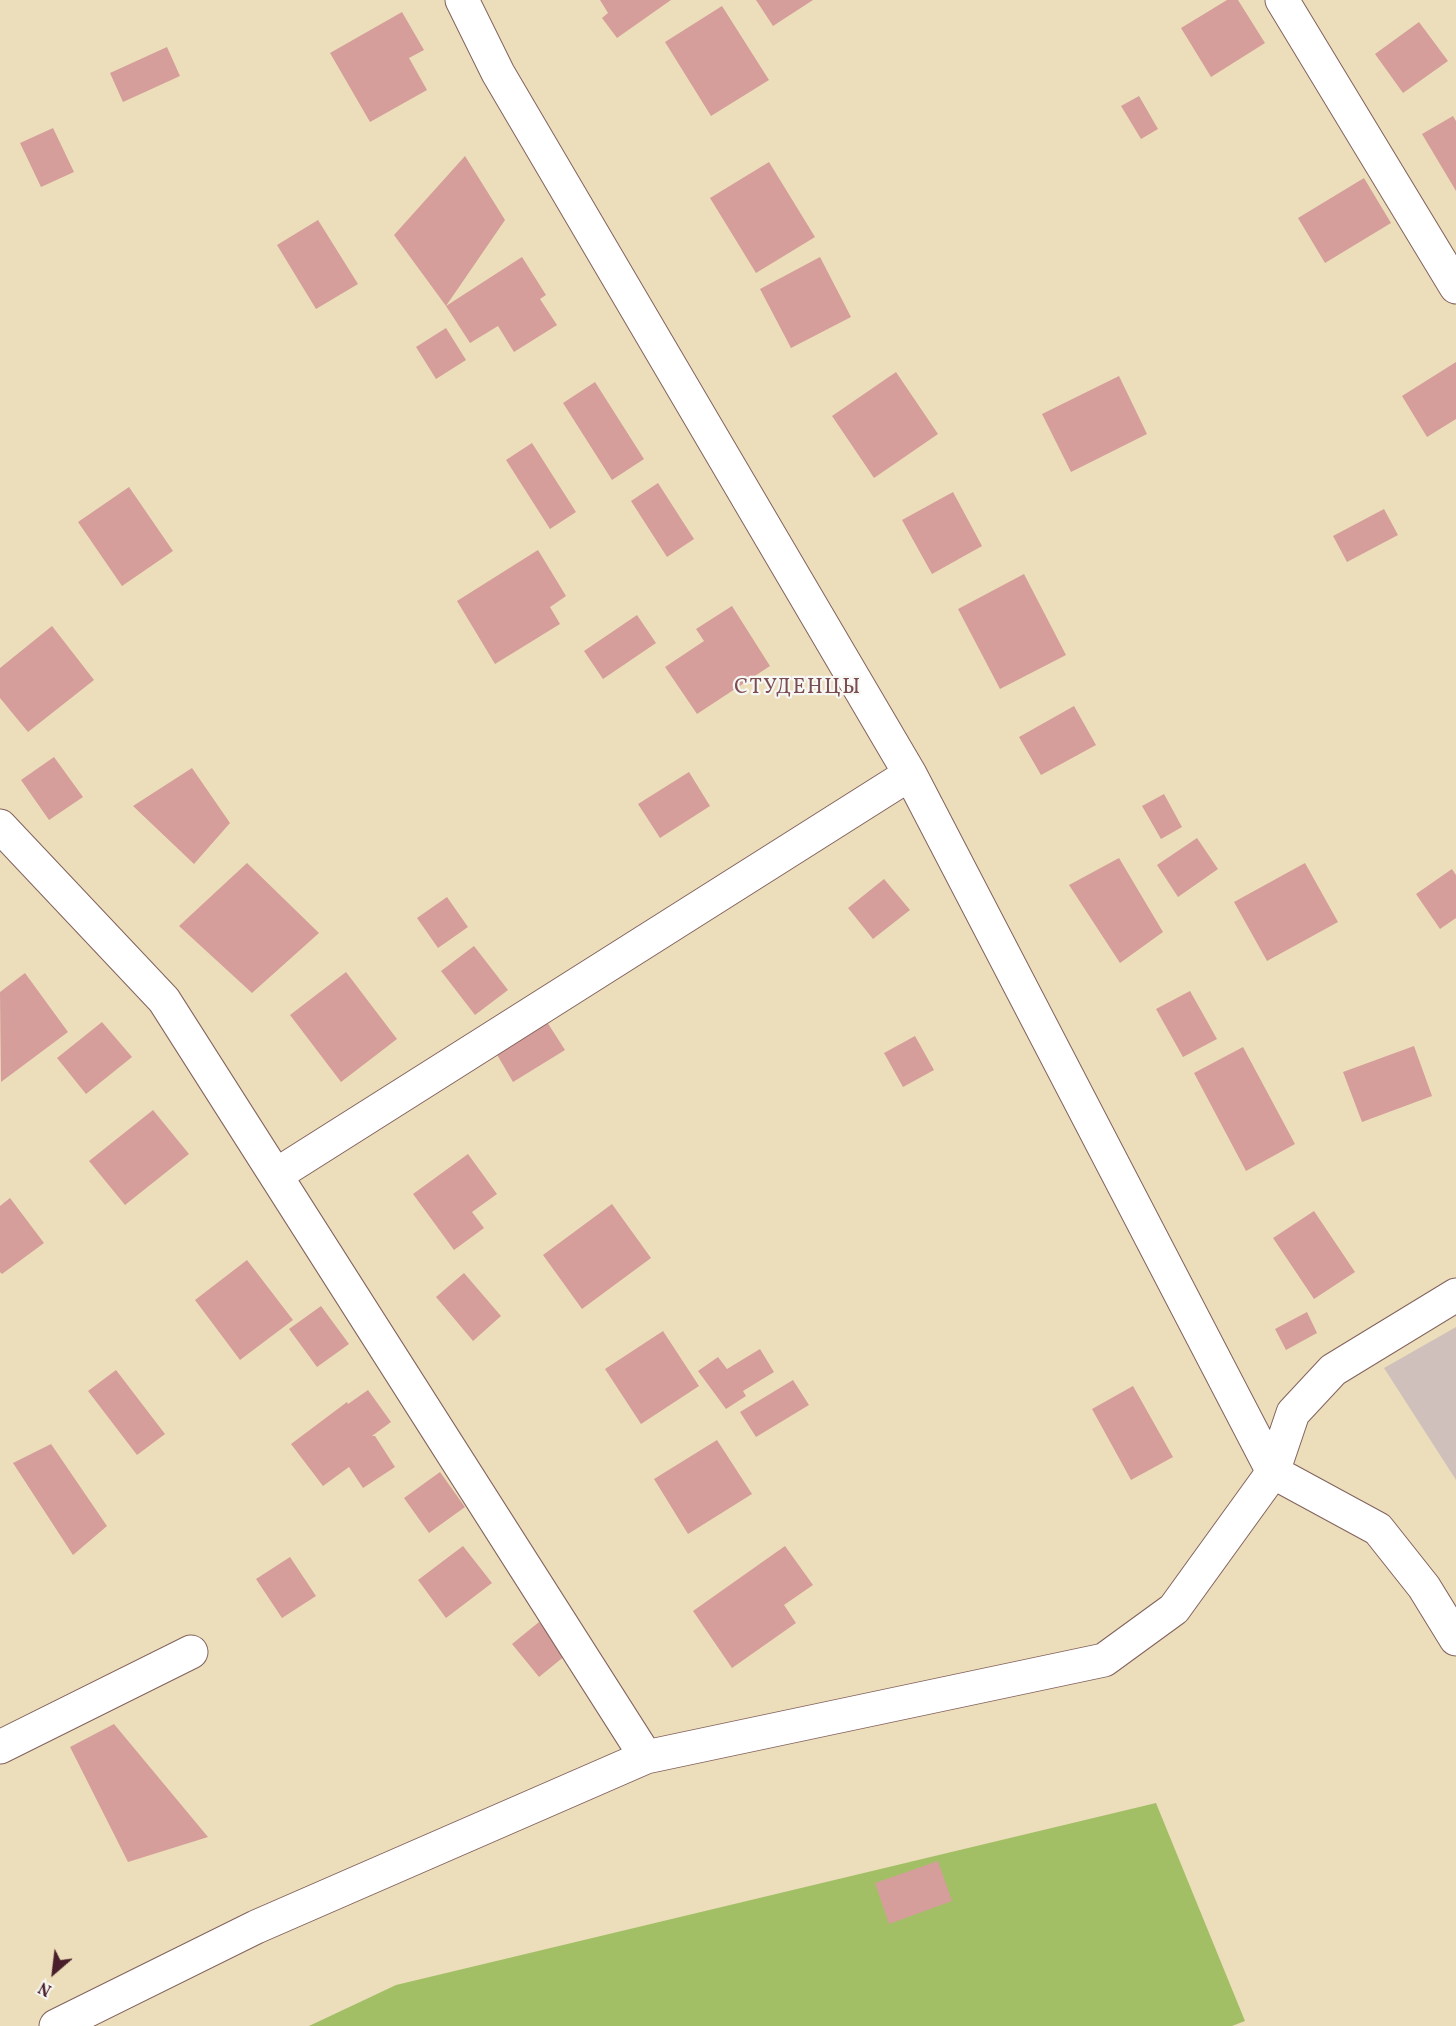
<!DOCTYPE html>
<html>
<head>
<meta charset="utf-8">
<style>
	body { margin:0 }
	#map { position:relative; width:1456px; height:2026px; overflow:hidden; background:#ecdebb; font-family:Vollkorn,serif }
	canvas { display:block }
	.north { position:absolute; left:24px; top:1942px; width:60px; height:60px; -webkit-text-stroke:4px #f6f6f2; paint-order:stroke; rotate:208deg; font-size:16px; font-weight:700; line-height:24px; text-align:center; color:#4a1f2b }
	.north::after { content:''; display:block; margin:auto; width:21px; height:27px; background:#4a1f2b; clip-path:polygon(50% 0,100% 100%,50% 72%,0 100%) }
</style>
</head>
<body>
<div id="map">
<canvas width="1456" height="2026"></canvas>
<div class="north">N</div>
</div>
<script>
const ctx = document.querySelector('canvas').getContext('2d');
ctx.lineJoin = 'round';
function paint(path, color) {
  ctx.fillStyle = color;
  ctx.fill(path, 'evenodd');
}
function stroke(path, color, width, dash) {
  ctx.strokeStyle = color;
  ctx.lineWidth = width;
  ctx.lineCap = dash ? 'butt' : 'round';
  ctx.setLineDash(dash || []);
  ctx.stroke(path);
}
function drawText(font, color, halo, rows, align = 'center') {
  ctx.font = font + ' Vollkorn,serif';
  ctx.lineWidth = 4.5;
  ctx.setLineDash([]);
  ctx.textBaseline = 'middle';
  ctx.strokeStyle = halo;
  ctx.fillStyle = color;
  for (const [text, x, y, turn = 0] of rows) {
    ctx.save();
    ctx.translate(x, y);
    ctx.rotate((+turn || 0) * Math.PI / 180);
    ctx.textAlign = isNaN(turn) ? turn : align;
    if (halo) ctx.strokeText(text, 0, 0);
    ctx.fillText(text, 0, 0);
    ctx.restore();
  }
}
paint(new Path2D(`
	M1456 1327V1480L1384 1368Z`), '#d0c0bc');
paint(new Path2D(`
	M1156 1803 1245 2021 1232 2026H309L396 1985Z`), '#a3bf66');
paint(new Path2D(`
	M600 0H671L617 38 602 18 608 13Z
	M756 0H813L773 26Z
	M1227 0H1238L1265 43 1211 77 1181 28Z
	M722 6 769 80 711 116 665 42Z
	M402 12 424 50 409 58 427 90 370 122 330 53Z
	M1419 22 1448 61 1403 93 1375 54Z
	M167 47 180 76 123 102 110 73Z
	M1139 96 1158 129 1141 139 1121 106Z
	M1453 116 1456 121V191L1422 134Z
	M53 128 74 172 41 187 20 143Z
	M465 156 505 220 446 306 394 235Z
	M769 162 815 237 756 273 710 198Z
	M1364 178 1391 223 1325 263 1298 218Z
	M318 220 358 284 316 309 277 245Z
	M522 257 546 295 540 299 557 325 514 352 498 326 470 343 446 306Z
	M820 257 851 317 791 348 760 289Z
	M446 328 466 360 436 379 416 347Z
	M1456 362V419L1427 437 1402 396Z
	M896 372 938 434 874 478 832 416Z
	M1119 376 1147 434 1071 472 1042 414Z
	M595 382 644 459 612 480 563 403Z
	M532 443 576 512 550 529 506 460Z
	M658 483 694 539 667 557 631 501Z
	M129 487 173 551 122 586 78 522Z
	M953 492 982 546 932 574 902 520Z
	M1384 509 1398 535 1347 562 1333 536Z
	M538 550 566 596 550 607 560 624 495 664 457 601Z
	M1024 574 1066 655 1000 689 958 609Z
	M732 606 770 666 697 714 665 667 704 641 696 629Z
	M637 615 656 643 603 679 584 651Z
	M52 626 94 680 28 732 0 698V668Z
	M1074 706 1096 745 1041 775 1019 737Z
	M54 757 83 797 49 820 21 780Z
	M192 768 230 823 194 864 133 806Z
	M689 772 710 806 660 838 638 804Z
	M1164 794 1182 827 1161 839 1142 806Z
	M1197 838 1218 869 1178 897 1157 865Z
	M1119 858 1163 932 1120 963 1069 885Z
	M247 863 319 933 252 993 179 926Z
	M1305 863 1338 922 1267 961 1234 902Z
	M1452 869 1456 875V918L1440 929 1416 894Z
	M884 879 910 910 873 939 848 908Z
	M447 897 468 927 438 948 417 918Z
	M474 946 508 990 475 1015 441 971Z
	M346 972 397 1039 341 1082 290 1015Z
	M25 973 68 1032 1 1082 0 992Z
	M1190 991 1217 1039 1183 1057 1156 1009Z
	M102 1022 132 1057 86 1094 57 1058Z
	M547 1022 565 1050 513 1082 496 1053Z
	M915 1036 934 1070 903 1087 884 1053Z
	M1414 1046 1432 1096 1362 1122 1343 1072Z
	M1243 1047 1295 1144 1246 1171 1194 1073Z
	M153 1110 189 1154 125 1205 89 1161Z
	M468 1154 497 1194 472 1212 484 1228 454 1250 413 1194Z
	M10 1198 44 1243 2 1274 0 1272V1206Z
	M612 1204 651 1258 582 1309 543 1255Z
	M1314 1211 1355 1272 1314 1299 1273 1238Z
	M247 1260 293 1320 240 1360 195 1300Z
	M464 1273 501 1316 473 1341 436 1297Z
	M321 1306 349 1344 317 1367 289 1329Z
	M1307 1312 1317 1333 1286 1350 1275 1329Z
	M663 1331 699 1386 641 1424 605 1369Z
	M760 1349 774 1372 743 1391 746 1396 726 1409 698 1371 718 1357 727 1369Z
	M116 1370 165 1434 137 1455 88 1391Z
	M793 1380 809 1405 756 1437 740 1412Z
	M1133 1386 1173 1457 1131 1480 1092 1409Z
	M368 1390 391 1422 372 1436H375L395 1467 363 1488 349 1467 323 1486 291 1444 347 1402 348 1404Z
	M717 1440 752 1494 688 1534 654 1479Z
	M51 1444 107 1526 73 1555 13 1463Z
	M440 1472 465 1507 429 1533 404 1498Z
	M463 1546 492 1583 446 1618 418 1580Z
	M785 1546 813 1585 784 1605 796 1623 732 1668 693 1611Z
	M290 1557 316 1596 282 1618 256 1579Z
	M539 1622 566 1655 539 1677 512 1644Z
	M114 1724 208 1837 128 1862 70 1747Z
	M938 1861 952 1901 889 1924 875 1883Z`), '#d59e9a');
const minor = new Path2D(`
	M1282 0 1456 287
	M0 826 164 1000 646 1757
	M276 1175 910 774
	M1456 1295 1333 1370 1293 1413 1273 1472 1378 1529 1424 1587 1456 1639
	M0 1747 191 1652
	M56 2026 256 1927 646 1757 1104 1660 1174 1609 1273 1472 910 774 498 73 462 0`);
stroke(minor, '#83625d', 35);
stroke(minor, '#fff', 33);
ctx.letterSpacing = '1.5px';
drawText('21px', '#7b4b52', '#f6f6f2', [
	["СТУДЕНЦЫ",798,689]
]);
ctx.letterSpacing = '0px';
</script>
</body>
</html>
